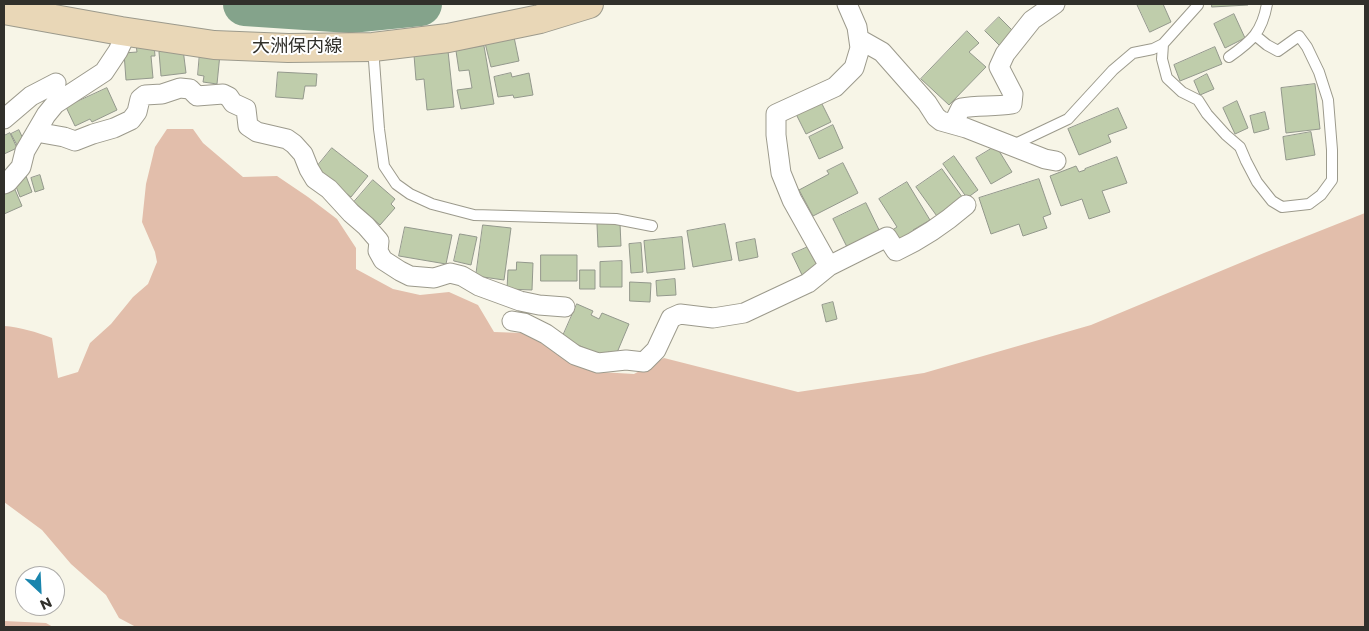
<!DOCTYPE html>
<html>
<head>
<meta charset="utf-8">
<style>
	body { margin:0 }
	#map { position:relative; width:1369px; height:631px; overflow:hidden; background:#f7f5e7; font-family:Montserrat,sans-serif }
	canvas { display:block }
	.frame { position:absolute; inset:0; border:5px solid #31302b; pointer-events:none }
	.north { position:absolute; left:15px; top:566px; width:50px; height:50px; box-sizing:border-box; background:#fff; border:1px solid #adacaa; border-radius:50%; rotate:155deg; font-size:14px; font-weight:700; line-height:20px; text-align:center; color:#31302b }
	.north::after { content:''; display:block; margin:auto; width:18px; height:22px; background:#1985ad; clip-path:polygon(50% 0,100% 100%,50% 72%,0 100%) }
</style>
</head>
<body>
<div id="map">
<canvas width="1369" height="631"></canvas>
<div class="frame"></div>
<div class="north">N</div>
</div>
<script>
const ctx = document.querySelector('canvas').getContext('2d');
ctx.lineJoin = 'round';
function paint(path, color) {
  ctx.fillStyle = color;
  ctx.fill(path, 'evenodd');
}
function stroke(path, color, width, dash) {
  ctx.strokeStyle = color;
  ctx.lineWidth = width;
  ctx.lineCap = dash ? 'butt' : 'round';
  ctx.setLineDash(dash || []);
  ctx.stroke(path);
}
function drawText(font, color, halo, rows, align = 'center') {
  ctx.font = font + ' Montserrat,"Noto Sans JP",sans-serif';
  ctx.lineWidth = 4;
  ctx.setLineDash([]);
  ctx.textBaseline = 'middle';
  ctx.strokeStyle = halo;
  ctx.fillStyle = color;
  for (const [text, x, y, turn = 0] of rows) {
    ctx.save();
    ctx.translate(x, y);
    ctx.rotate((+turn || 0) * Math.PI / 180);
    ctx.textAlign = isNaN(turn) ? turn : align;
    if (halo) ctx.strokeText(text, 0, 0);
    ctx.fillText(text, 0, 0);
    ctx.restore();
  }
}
paint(new Path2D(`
	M167 129H193L203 143 243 177 277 176 308 197 337 219 356 248V269L393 289 420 295 449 292 478 305 494 332 523 333 544 338 567 359 600 372 634 374 664 358 798 392 924 373 1091 325 1264 253 1365 213V627H136L119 618 106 595 71 564 42 530 4 502V326C20 327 36 332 52 338L58 378 78 372 90 343 111 324 133 297 148 284 157 262 155 252 142 222 146 184 155 147Z
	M4 621 46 623 53 627H4Z`), '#e2beab');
stroke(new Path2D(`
	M245 4 350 11 420 4`), '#84a38b', 44);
const building = new Path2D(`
	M1137 4H1163L1171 22 1150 32Z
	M1212 4H1248V5L1212 7Z
	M1234 14 1245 38 1225 48 1214 24Z
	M999 17 1015 33 1001 47 985 31Z
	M967 31 979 43 969 52 986 67 949 105 921 79Z
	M514 37 519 61 491 67 485 43Z
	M154 44 155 56H151L153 78 126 80 124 53 137 52 136 45Z
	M484 46 494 104 461 109 457 90 472 88 469 70 459 71 456 51Z
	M1215 47 1222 64 1180 81 1174 65Z
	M183 49 186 73 161 76 159 52Z
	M448 51 454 107 427 110 424 79 416 80 414 55Z
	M200 52 220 54 217 84 203 82 204 76 198 75Z
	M278 72 317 74 316 86H305L303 99 276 97Z
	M511 73 512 77 529 73 533 95 514 98 513 95 498 97 494 77Z
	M1207 74 1214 89 1200 95 1194 81Z
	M1315 84 1320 129 1286 133 1281 88Z
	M107 88 117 110 92 122 90 119 75 126 66 107Z
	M820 100 831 122 806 134 795 112Z
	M1237 101 1248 128 1235 134 1223 108Z
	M1118 108 1127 128 1108 135 1111 142 1079 155 1068 129Z
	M1265 112 1269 129 1254 133 1250 116Z
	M833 125 843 148 819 159 809 137Z
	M19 130 24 141 17 145 11 134Z
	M1311 132 1315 155 1286 160 1283 137Z
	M10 133 17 148 4 154V136Z
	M996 146 1012 172 991 184 976 158Z
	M332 148 368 176 351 197 315 169Z
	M954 156 978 190 967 198 943 164Z
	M1117 157 1127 183 1102 191 1110 212 1089 219 1082 199 1061 206 1050 176 1076 166 1079 172 1085 170V169Z
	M843 163 858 193 813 216 799 190 829 174 827 171Z
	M942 169 965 201 939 219 916 187Z
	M40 175 44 189 35 192 31 178Z
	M26 176 32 192 20 197 14 181Z
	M1039 179 1051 214 1043 217 1047 228 1023 236 1019 224 991 234 979 198Z
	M373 180 395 199 391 204 395 208 380 225 354 202Z
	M907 182 930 220 913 230 916 234 899 244 891 231 897 227 879 199Z
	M13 185 22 206 4 214V189Z
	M866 203 882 236 849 251 833 219Z
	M620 223 621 246 598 247 597 224Z
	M725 224 732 260 693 267 687 231Z
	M483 225 511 228 504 280 476 276Z
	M405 227 452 235 446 264 399 256Z
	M460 234 477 237 471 265 454 261Z
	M682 237 685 269 647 273 644 241Z
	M755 239 758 257 739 261 736 243Z
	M641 243 643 272 631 273 629 244Z
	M808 247 819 269 803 277 792 254Z
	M541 255H577V281H541Z
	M622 261V287H600V262Z
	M517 262 533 263 532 290 507 289 508 270H516Z
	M580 270H595V289H580Z
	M675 279 676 295 657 296 656 281Z
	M630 282 651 283 650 302 630 301Z
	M833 302 837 319 826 322 822 305Z
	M577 304 593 311 591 315 599 319 602 313 629 324 616 355 608 352 605 357 562 338Z`);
paint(building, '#bfcdab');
stroke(building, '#93988c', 1);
const lane = new Path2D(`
	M1163 44 1162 59 1167 78 1182 92 1198 100 1207 114 1226 135 1240 147 1246 161 1257 182 1272 201 1282 207 1309 204 1321 195 1332 180V150L1328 100 1319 72 1307 47 1299 36 1278 51 1267 45 1256 36
	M373 47 379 129 384 166 396 184 410 194 432 204 474 215 616 219 652 226
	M1229 57C1252 41 1262 32 1267 4
	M1011 146 1068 119 1113 70 1133 53 1153 49 1163 44 1198 5`);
const street = new Path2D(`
	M859 39 882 52 927 103 936 117 941 121 966 128 1045 159 1056 161
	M4 119 31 96 56 83
	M953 124 961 108C978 105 995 107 1012 104L1013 94 999 67 1005 54 1032 20 1055 4
	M36 132 64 137 75 141 93 134 114 128 131 120 137 112 140 99 145 95 162 94 180 88 190 89 197 96 223 94 229 97 233 103 246 109 248 126 257 132 287 139 294 144 303 154 309 169 315 179 329 189 351 213 366 226 379 241 378 251 383 260 400 271 410 276 434 278 450 273 462 276 479 286 520 301 539 305 565 307
	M4 184 8 182 21 167 25 151 46 115 55 104 104 72 118 51 127 32
	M829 266 792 200 781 173 776 135V114L835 87 854 68 860 48 857 27 847 4
	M512 321 524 323 546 334 575 355 598 363 626 360 644 362 656 350 671 318 680 314 713 318 744 313 808 283 829 266 887 237 896 251C922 239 944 224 966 205`);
const secondary = new Path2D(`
	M4 10 121 31 214 45 288 48 373 47 448 38 540 19 589 4`);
stroke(lane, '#9c9a8c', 12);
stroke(street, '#9c9a8c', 21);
stroke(secondary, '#9c9a8c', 30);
stroke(lane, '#fff', 10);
stroke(street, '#fff', 19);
stroke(secondary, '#e9d7b7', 28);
drawText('18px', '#31302b', '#fff', [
	["大洲保内線",297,47]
]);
</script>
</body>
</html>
